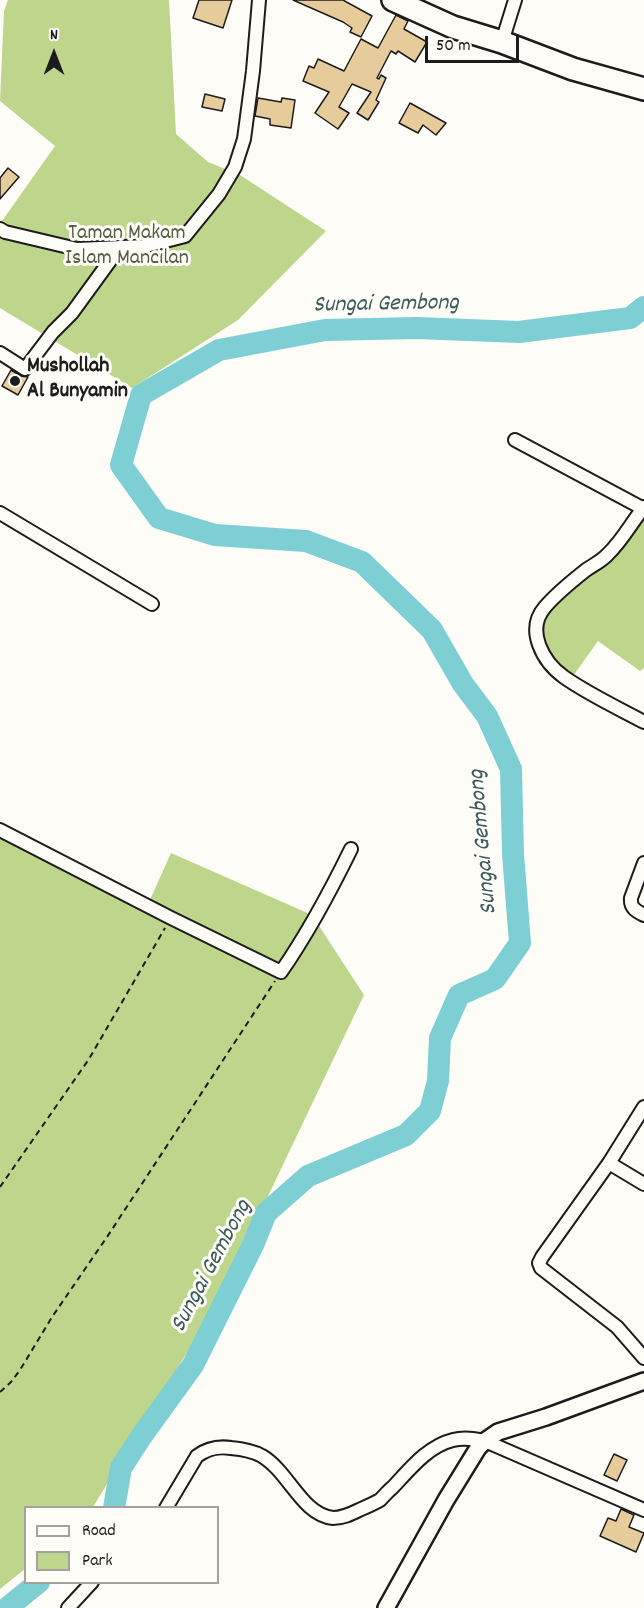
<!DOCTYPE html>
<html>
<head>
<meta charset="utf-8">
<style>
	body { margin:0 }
	#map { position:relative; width:644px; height:1608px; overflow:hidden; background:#fdfcf7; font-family:Dekko,sans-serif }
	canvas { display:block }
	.legend { position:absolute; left:24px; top:1506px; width:195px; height:78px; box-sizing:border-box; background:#fdfcf7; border:2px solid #a3a29f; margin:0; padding:8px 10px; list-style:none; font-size:18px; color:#1c1c1c }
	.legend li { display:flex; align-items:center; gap:12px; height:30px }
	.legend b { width:30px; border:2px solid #a3a29f }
	.north { position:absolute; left:24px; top:24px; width:60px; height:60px; -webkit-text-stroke:4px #fdfcf7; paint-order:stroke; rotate:0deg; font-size:16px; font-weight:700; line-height:24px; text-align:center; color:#1c1c1c }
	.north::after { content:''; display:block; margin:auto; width:21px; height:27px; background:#1c1c1c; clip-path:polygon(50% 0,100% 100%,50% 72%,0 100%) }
	.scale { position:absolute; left:425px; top:36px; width:94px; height:27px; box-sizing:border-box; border:3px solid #1c1c1c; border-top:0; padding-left:8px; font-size:18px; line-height:21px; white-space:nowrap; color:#1c1c1c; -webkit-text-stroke:4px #fdfcf7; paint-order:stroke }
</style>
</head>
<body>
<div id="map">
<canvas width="644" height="1608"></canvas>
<ul class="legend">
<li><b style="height:8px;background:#fdfcf7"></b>Road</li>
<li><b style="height:16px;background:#bed58c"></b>Park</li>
</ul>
<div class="north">N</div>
<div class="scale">50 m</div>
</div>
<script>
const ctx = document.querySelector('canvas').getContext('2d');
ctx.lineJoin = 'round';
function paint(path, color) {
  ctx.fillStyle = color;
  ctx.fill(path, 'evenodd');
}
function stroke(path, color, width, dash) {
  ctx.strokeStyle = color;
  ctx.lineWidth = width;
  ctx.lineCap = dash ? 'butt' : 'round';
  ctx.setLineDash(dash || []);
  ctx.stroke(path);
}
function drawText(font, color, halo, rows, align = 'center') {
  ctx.font = font + ' Dekko,sans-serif';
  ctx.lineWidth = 6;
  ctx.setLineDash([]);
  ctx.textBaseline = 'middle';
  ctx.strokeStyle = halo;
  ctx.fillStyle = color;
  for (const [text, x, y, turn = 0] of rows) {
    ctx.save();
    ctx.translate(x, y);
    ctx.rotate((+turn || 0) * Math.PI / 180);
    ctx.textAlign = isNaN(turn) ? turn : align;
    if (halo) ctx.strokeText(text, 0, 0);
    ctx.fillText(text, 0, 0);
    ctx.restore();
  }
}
paint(new Path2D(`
	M8 0H169L176 134 208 162 240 175 326 231 238 320 132 388 0 308V228L2 221 55 146 0 101 4 11Z
	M644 520V668L640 671 598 641 571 679 547 656 540 630 550 609 579 582 611 560Z
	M0 835 149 902 171 853 312 915 364 995 217 1303 93 1507 26 1508 25 1569 0 1589Z`), '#bed58c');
stroke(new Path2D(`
	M114 1508 121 1468 141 1437 193 1365 253 1245 266 1213 308 1176 406 1135 430 1111 438 1081 440 1038 459 995 495 979 520 943 513 854 511 769 487 716 463 684 432 630 362 562 306 541 215 535 159 518 121 465 141 395 219 350 325 330 417 328 519 332 630 318 644 307
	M7 1608 39 1582`), '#7dcfd4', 22);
const building = new Path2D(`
	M199 0H232L223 28 193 18Z
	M293 0H343L372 16 361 37 350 32 352 28 343 22Z
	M396 15 408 21 404 29 427 42 415 62 398 51 396 54 391 51 377 78 379 79 381 75 386 78 376 100 379 102 368 120 357 113 371 92 352 84 339 107 349 113 338 129 315 113 329 92 303 81 309 66 314 68 318 59 344 71 361 39 378 48Z
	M205 94 225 99 222 111 202 107Z
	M258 98 281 102 282 98 295 100 291 128 270 125V119L255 116Z
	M410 103 446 123 436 135 423 125 418 133 399 123Z
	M8 168 19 177 0 199V178Z
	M11 370 21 376 28 377 18 395 2 386Z
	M614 1454 627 1460 617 1481 604 1475Z
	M621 1509 634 1515 629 1527 644 1533 636 1552 600 1536 608 1518 616 1521Z`);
paint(building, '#e6cb9b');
stroke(building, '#1c1c1c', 1.5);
const minor = new Path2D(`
	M502 42 515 0
	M0 229 5 232 77 249 146 246 185 236 219 194 235 167 244 139 253 71 259 0
	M0 353 25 369 53 332 72 313 120 247
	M515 440 642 508
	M644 507C632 522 622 541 608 554 602 561 593 565 586 570 572 581 557 593 545 607 525 630 543 662 564 677 588 694 618 708 644 722
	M0 513 152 604
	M0 830 171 918 281 972C308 933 330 892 351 849
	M644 863 631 898C630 908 636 911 644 915
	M644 1107 609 1163 542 1257 539 1263 541 1268 617 1327 644 1358
	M609 1163 644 1184
	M166 1508 197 1456C208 1448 218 1446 231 1448 242 1449 253 1451 262 1456 289 1472 302 1515 333 1518 343 1518 351 1514 359 1510 366 1507 373 1504 380 1500 384 1496 388 1491 393 1487 410 1469 428 1446 453 1440 464 1437 475 1439 485 1441L644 1510
	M68 1608 92 1582`);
const tertiary = new Path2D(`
	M386 1608 446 1500 478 1448 485 1441 498 1432 546 1417 644 1381`);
const trunk = new Path2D(`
	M393 0 453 27 502 42 573 69 644 89`);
stroke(minor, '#1c1c1c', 16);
stroke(tertiary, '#1c1c1c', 20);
stroke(trunk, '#1c1c1c', 26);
stroke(new Path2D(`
	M0 1187 89 1059 165 928
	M0 1392 11 1382 20 1370 52 1317 107 1237 275 981`), '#1c1c1c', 2, [6, 4.5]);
stroke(minor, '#fdfcf7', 12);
stroke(tertiary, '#fdfcf7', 15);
stroke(trunk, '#fdfcf7', 21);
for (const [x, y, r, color] of [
	[15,381,6,"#1c1c1c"]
]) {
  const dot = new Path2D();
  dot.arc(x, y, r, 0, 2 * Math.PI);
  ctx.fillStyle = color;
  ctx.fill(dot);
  stroke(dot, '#fdfcf7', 2);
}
drawText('22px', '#555d43', '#fdfcf7', [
	["Taman Makam",127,235],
	["Islam Mancilan",127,260]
]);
drawText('bold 22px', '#1c1c1c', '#fdfcf7', [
	["Mushollah",27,368],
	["Al Bunyamin",27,393]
], 'left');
drawText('italic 24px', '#3e5b5c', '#fdfcf7', [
	["Sungai Gembong",386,306,-1],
	["Sungai Gembong",485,842,-95],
	["Sungai Gembong",213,1267,-62]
]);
</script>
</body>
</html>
